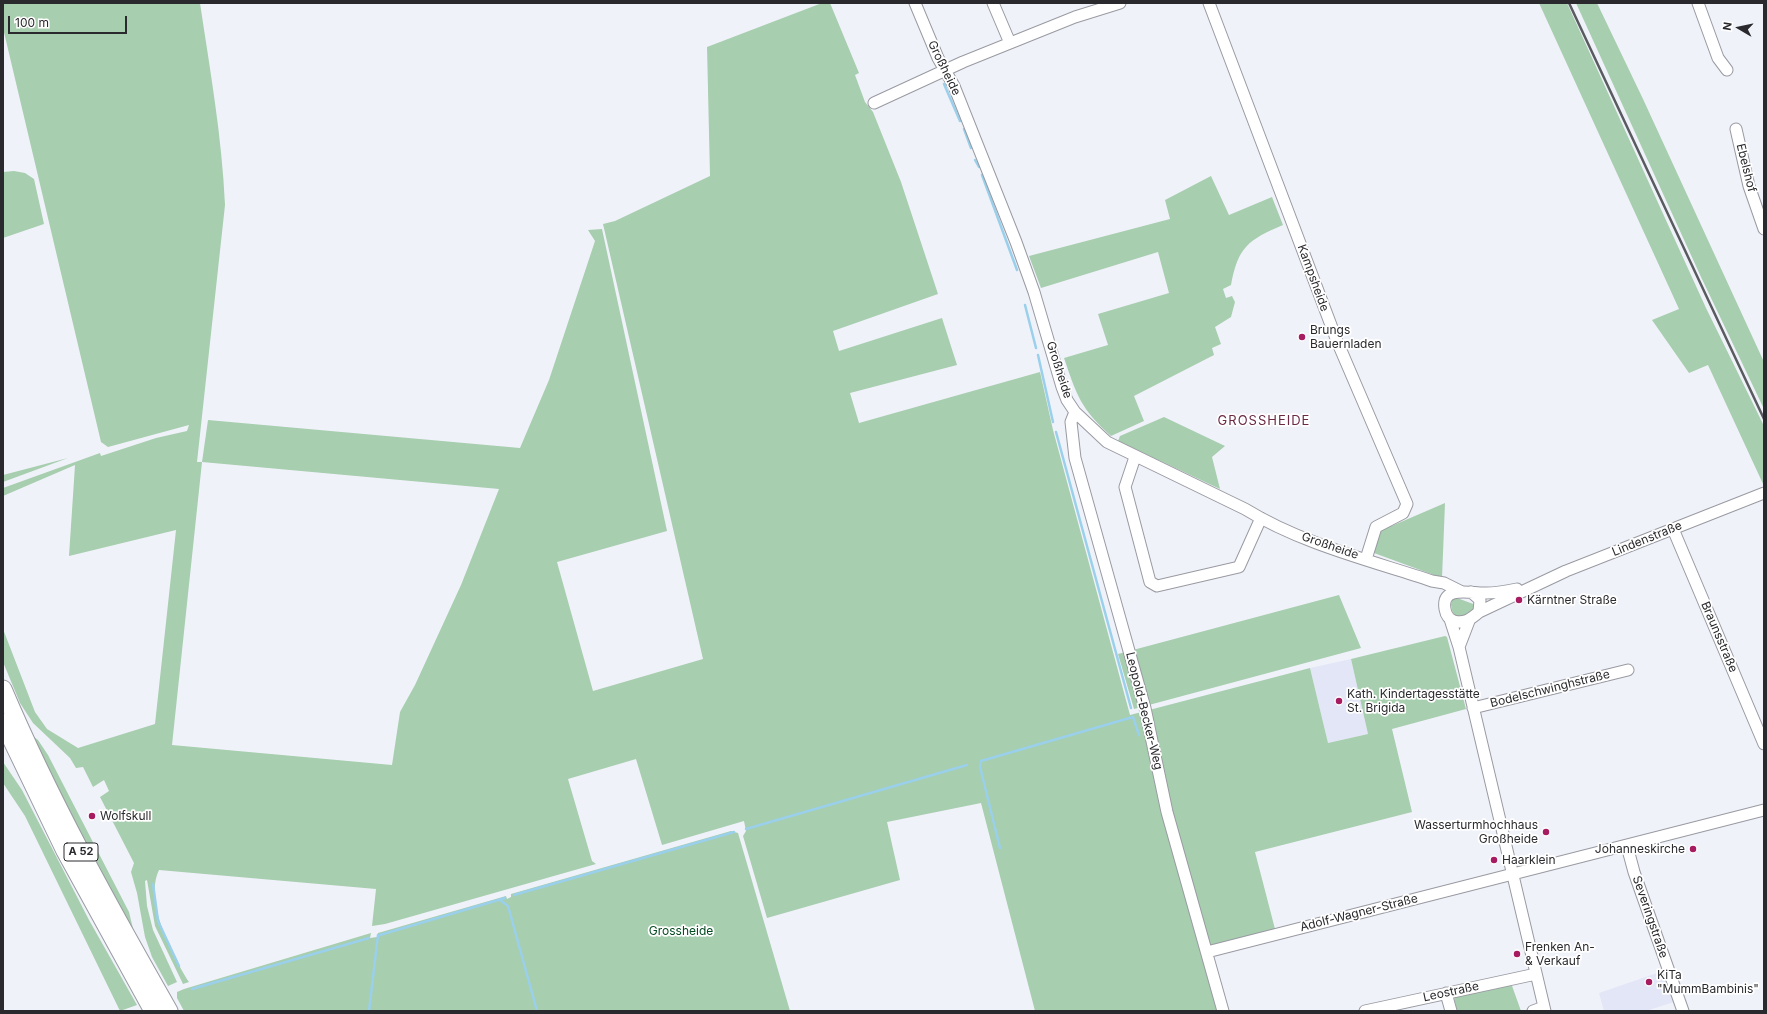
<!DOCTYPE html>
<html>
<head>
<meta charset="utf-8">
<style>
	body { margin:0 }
	#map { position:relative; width:1767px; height:1014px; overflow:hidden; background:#f0f2fa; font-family:Inter,sans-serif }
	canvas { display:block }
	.frame { position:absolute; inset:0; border:4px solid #2a2a2e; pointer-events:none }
	.north { position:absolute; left:1719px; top:8px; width:40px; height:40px; -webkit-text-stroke:3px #fff; paint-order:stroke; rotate:279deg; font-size:11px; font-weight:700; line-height:16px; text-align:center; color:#2a2a2e }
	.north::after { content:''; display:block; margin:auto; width:14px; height:18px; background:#2a2a2e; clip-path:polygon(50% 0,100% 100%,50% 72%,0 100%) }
	.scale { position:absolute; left:8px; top:16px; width:119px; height:18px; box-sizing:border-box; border:2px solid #2a2a2e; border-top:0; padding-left:5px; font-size:12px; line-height:14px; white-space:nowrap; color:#2a2a2e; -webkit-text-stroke:3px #fff; paint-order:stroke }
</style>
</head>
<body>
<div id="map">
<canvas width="1767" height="1014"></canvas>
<div class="frame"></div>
<div class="north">N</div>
<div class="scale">100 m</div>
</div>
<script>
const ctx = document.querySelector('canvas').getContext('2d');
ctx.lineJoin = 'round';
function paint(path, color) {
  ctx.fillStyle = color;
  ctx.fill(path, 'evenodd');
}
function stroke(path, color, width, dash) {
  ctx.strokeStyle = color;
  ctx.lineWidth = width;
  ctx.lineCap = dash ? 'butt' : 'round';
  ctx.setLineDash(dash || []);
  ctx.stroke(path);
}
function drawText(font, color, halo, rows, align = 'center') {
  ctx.font = font + ' Inter,sans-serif';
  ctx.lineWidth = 3.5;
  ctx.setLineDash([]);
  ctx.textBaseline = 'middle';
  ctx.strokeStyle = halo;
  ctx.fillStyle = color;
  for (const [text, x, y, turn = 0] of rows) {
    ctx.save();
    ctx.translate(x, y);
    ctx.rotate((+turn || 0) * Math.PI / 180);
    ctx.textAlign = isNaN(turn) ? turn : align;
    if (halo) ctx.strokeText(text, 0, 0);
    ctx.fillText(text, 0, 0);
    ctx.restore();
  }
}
paint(new Path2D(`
	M1351 659 1368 734 1328 743 1310 668Z
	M1663 971 1674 1002 1646 1011H1604L1599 993Z`), '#e3e6f6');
paint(new Path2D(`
	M3 3H200C210 70 222 137 225 205L197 462H202L208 420 520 448 549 380 595 241 588 230 602 229 667 531 557 562 593 691 703 659 603 224 615 221 710 176 707 47 822 3H830L859 73 855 75 865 102 873 112 901 182 938 294 833 331 839 351 942 318 957 365 850 393 859 423 1040 372 1053 430 1130 715 1310 668 1328 743 1368 734 1351 659 1445 636 1447 637 1466 709 1392 729 1412 812 1255 852 1275 929 1200 948 1217 1011H1035L981 803 887 822 900 880 767 918 743 836 746 831 744 821 662 845 636 759 568 779 592 861 596 864 385 924 372 926 376 889 159 870C144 901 172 955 189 982L183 984 155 926 147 880 145 881 147 906 153 930 177 982 168 986 152 957 145 937 137 893 131 872 134 863 100 797 109 791 104 780 93 787 83 767 76 768 70 758 33 723 20 703 3 662V629L35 712 47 729 78 748 155 724 176 530 69 556 75 465 3 496V488L100 453 101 456 156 438 187 431 189 425 108 447 101 442 3 28ZM202 462 499 489 461 585 415 685 400 712 392 765 172 745Z
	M1539 3H1567L1706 308 1764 426V486L1708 365 1689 373 1652 320 1679 309Z
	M1576 3H1597L1643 99 1764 362V409L1701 277Z
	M14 171 25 173 34 179 44 224 3 238V172Z
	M1211 176 1229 215 1272 197 1283 225C1248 240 1238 247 1231 285L1223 289 1226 298 1232 296 1235 302 1231 317 1215 327 1221 344 1212 348 1214 355 1134 396 1144 421 1111 436C1081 409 1077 396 1064 358L1108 345 1098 314 1169 293 1158 252 1041 288 1029 256 1170 219 1165 200Z
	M1164 417 1225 446 1212 457 1220 489 1118 441 1120 436Z
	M68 458 3 482V475Z
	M1445 503 1442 578 1374 553 1380 531Z
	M1339 595 1361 648 1134 709 1118 654Z
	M1453 598H1457L1476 605 1474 610 1460 618 1453 615 1451 604Z
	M28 732 38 740 48 755 129 912 135 937 105 888Z
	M3 762 22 790 89 920 137 1005 120 1011 25 816 3 783Z
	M731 831 738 833 790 1011H184L177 998V992L184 989 371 933 370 938 377 937 378 933 506 896 507 899 511 897V894Z
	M1511 983 1521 1011H1457L1454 997Z`), '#a7ceae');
stroke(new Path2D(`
	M944 84 960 121
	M964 129 971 148
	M975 160 979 167
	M982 175 1017 270
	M1025 305 1036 348
	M1038 355 1053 422
	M1056 432 1131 708
	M746 829 967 765
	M1000 848 980 767 981 761 1133 717 1139 735
	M153 884 158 921 179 966
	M514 895 734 832
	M500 900 508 906 537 1011
	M380 935 505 898
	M192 989 369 938
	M369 1011 378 935`), '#9ad0eb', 2.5);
const minor = new Path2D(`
	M915 3 938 58 954 86 1016 242 1034 292 1062 387 1067 400 1075 412 1107 442 1245 509C1302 544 1369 560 1432 581L1444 583 1460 591
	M993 3 1010 43
	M1209 3 1337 341 1407 504 1403 513 1376 527 1366 559
	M1698 3 1718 58 1727 70
	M874 103 963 62 1075 17 1120 3
	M1736 129 1749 186 1764 229
	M1075 412 1071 422 1075 458 1145 708 1167 812 1223 1011
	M1135 457 1125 487 1150 582 1157 586 1239 567 1261 518
	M1673 529 1764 744
	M1471 592 1480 600 1479 612C1471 619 1464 624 1454 621 1448 619 1446 615 1445 609 1441 584 1473 594 1486 593 1497 593 1507 591 1517 589
	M1479 612 1566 571 1764 493
	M1450 619 1459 647 1545 1011
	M1459 647 1469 621
	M1473 708 1628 670
	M1627 846 1634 872 1683 1011
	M1207 952 1764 810
	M1446 993 1451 1011
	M1365 1011 1536 974
	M1533 1011 1544 1007`);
const highway = new Path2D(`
	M3 689C50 800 109 906 169 1011
	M3 722 65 851 153 1011`);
stroke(minor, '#999aa2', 13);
stroke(highway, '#999aa2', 19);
stroke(minor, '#fff', 11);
stroke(highway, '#fff', 17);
stroke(new Path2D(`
	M1569 3 1764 419`), '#5a5b60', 2.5);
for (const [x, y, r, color] of [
	[1302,337,4,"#a71c61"],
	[1519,600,4,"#a71c61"],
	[1339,701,4,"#a71c61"],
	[92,816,4,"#a71c61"],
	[1546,832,4,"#a71c61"],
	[1693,849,4,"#a71c61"],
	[1494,860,4,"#a71c61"],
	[1517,954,4,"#a71c61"],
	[1649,982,4,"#a71c61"]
]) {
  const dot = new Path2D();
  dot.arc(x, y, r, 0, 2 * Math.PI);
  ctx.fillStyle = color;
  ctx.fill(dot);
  stroke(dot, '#fff', 1.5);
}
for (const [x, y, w] of [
	[81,852,34]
]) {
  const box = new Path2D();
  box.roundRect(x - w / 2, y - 9, w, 18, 3);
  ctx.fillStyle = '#fff';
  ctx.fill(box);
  stroke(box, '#2a2a2e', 1);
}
drawText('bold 11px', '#2a2a2e', null, [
	["A 52",81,852]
]);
drawText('12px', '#2a2a2e', '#fff', [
	["Großheide",944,68,64],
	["Ebelshof",1746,168,76],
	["Kampsheide",1313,278,70],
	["Großheide",1059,370,72],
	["Lindenstraße",1647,539,-22],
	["Großheide",1330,546,19],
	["Braunsstraße",1719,637,67],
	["Bodelschwinghstraße",1550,689,-14],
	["Leopold-Becker-Weg",1144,711,76],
	["Adolf-Wagner-Straße",1359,913,-14],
	["Severingstraße",1650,917,71],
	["Leostraße",1451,992,-12]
]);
drawText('12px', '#2a2a2e', '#fff', [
	["Brungs",1310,330],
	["Bauernladen",1310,344],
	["Kärntner Straße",1527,600],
	["Kath. Kindertagesstätte",1347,694],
	["St. Brigida",1347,708],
	["Wolfskull",100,816],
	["Wasserturmhochhaus",1538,825,"right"],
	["Großheide",1538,839,"right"],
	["Johanneskirche",1685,849,"right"],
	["Haarklein",1502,860],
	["Frenken An-",1525,947],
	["& Verkauf",1525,961],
	["KiTa",1657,975],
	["\"MummBambinis\"",1657,989]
], 'left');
drawText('12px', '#024a1f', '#fff', [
	["Grossheide",681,931]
]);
ctx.letterSpacing = '1px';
drawText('13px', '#6c2945', '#fff', [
	["GROSSHEIDE",1264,421]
]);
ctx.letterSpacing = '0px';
</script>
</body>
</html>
